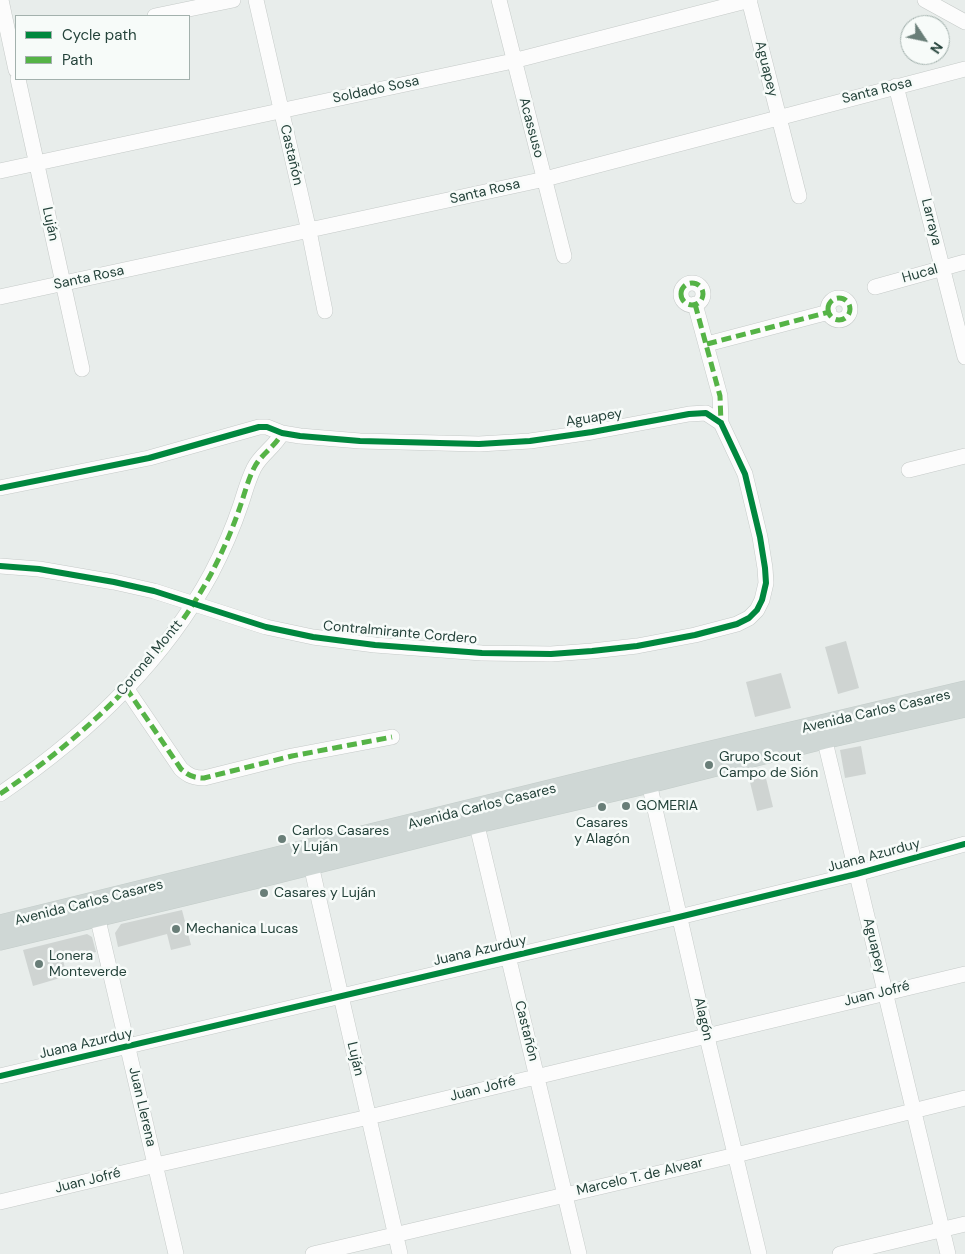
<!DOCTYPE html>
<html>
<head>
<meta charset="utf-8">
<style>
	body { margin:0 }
	#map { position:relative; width:965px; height:1254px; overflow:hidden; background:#e8edeb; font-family:"DM Sans",sans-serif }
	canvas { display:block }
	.legend { position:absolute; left:15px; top:15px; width:175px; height:65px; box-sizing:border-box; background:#f7fbf9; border:1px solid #a3b1ad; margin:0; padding:6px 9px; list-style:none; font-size:15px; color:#24423a }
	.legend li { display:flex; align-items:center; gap:10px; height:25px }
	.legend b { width:25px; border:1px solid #a3b1ad }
	.north { position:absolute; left:900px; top:15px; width:50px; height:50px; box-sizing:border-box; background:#f7fbf9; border:1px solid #a3b1ad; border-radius:50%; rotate:124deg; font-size:14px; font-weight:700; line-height:20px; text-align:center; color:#24423a }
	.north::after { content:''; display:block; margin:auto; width:18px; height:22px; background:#697e78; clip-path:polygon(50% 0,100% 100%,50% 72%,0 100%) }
</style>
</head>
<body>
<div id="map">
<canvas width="965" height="1254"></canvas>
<ul class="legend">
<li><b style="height:6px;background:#00873e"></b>Cycle path</li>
<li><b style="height:6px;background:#55b346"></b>Path</li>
</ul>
<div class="north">N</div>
</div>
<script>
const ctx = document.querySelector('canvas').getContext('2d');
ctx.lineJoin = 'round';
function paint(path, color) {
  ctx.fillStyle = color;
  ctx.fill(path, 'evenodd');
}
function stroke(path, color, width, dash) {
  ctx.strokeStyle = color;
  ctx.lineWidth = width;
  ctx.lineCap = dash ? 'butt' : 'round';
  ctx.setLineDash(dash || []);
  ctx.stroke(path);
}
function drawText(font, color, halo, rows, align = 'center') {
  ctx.font = font + ' "DM Sans",sans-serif';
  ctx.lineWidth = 5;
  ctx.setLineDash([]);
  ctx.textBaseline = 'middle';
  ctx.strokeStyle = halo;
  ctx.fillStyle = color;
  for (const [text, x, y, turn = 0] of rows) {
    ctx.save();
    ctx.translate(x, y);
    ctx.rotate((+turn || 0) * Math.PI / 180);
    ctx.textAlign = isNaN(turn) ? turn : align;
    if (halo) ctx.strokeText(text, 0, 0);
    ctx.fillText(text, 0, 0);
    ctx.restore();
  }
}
paint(new Path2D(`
	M846 641 859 688 838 694 825 647Z
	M781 673 791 708 755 717 746 682Z
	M861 746 866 774 845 778 840 750Z
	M764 770 773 807 757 811 748 774Z
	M182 910 191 945 171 950 167 934 118 947 115 933 121 924Z
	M87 934 92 937 96 952 63 960 67 976 33 986 23 950Z`), '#cfd4d2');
const minor = new Path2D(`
	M1 0 16 70
	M256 0 309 231 325 311
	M499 0 564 256
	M749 0 799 196
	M925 0 965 22
	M155 16 233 0
	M18 79 82 369
	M896 86 965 357
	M0 171 513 61 750 0
	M681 294a11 11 0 1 1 22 0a11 11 0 1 1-22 0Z
	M875 287 965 262
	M0 297 545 179 965 69
	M828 309a11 11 0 1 1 22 0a11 11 0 1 1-22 0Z
	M695 304 720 396 721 423
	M707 344 829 312
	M909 470 965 456
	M0 488 149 458 259 427H267L282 433 300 436 360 441 479 444 530 441 592 432 689 414 706 413 721 423 745 474 760 537 765 568 766 583 762 600 757 610 749 618 737 624 695 635 637 646 592 651 551 654 482 653 375 645 313 637 266 627 154 591 114 582 39 569 0 566
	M126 688 181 769C189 776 194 778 204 778L292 756 392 737
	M822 729 948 1254
	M649 783 707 1037 759 1254
	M0 794C84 737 162 664 211 574 223 551 233 528 241 504 245 492 248 480 254 468 261 454 275 447 282 433
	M474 813 579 1254
	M311 865 400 1254
	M95 907 176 1254
	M0 1076 679 917 856 874 965 844
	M0 1202 156 1165 369 1117 965 974
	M313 1254 736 1155 965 1098
	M840 1254 965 1224`);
const major = new Path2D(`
	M0 925 635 769 965 691
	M0 940 262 877 477 823 649 783 823 739 965 707`);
stroke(minor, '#c5cac8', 16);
stroke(major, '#c3ccc9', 21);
stroke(minor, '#fcfcfc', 15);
stroke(major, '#cfd7d5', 20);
stroke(new Path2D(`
	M681 294a11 11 0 1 1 22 0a11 11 0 1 1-22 0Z
	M828 309a11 11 0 1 1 22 0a11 11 0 1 1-22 0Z
	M695 304 720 396 721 423
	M707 344 829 312
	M126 688 181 769C189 776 194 778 204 778L292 756 392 737
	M0 794C84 737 162 664 211 574 223 551 233 528 241 504 245 492 248 480 254 468 261 454 275 447 282 433`), '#55b346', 5, [10, 5]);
stroke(new Path2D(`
	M0 488 149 458 259 427H267L282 433 300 436 360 441 479 444 530 441 592 432 689 414 706 413 721 423 745 474 760 537 765 568 766 583 762 600 757 610 749 618 737 624 695 635 637 646 592 651 551 654 482 653 375 645 313 637 266 627 154 591 114 582 39 569 0 566
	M0 1076 679 917 856 874 965 844`), '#00873e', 6);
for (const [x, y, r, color] of [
	[709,765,5,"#697e78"],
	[626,806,5,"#697e78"],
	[602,807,5,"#697e78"],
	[282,839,5,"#697e78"],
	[264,893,5,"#697e78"],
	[176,929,5,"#697e78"],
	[39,964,5,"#697e78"]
]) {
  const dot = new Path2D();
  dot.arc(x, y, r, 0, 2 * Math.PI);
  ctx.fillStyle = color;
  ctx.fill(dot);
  stroke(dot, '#f7fbf9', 2);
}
drawText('14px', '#24423a', '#f7fbf9', [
	["Aguapey",766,69,76],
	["Soldado Sosa",376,90,-12],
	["Santa Rosa",877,91,-14],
	["Acassuso",531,128,75],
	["Castañón",291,155,77],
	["Santa Rosa",485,192,-13],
	["Larraya",931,222,76],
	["Luján",50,224,78],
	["Hucal",920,274,-16],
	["Santa Rosa",89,278,-12],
	["Aguapey",594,418,-9],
	["Contralmirante Cordero",400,633,5],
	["Coronel Montt",150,658,-50],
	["Avenida Carlos Casares",876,712,-13],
	["Avenida Carlos Casares",482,807,-14],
	["Juana Azurduy",874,856,-15],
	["Avenida Carlos Casares",89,903,-14],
	["Aguapey",874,946,76],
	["Juana Azurduy",480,951,-13],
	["Juan Jofré",877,994,-14],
	["Alagón",703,1019,77],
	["Castañón",526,1031,76],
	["Juana Azurduy",86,1044,-13],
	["Luján",355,1059,77],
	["Juan Jofré",483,1089,-14],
	["Juan Llerena",142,1107,77],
	["Marcelo T. de Alvear",640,1177,-13],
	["Juan Jofré",88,1181,-14]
]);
drawText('14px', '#24423a', '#f7fbf9', [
	["Grupo Scout",719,757],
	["Campo de Sión",719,773],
	["GOMERIA",636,806],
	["Casares",602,823,"center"],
	["y Alagón",602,839,"center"],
	["Carlos Casares",292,831],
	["y Luján",292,847],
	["Casares y Luján",274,893],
	["Mechanica Lucas",186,929],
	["Lonera",49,956],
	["Monteverde",49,972]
], 'left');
</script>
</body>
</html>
